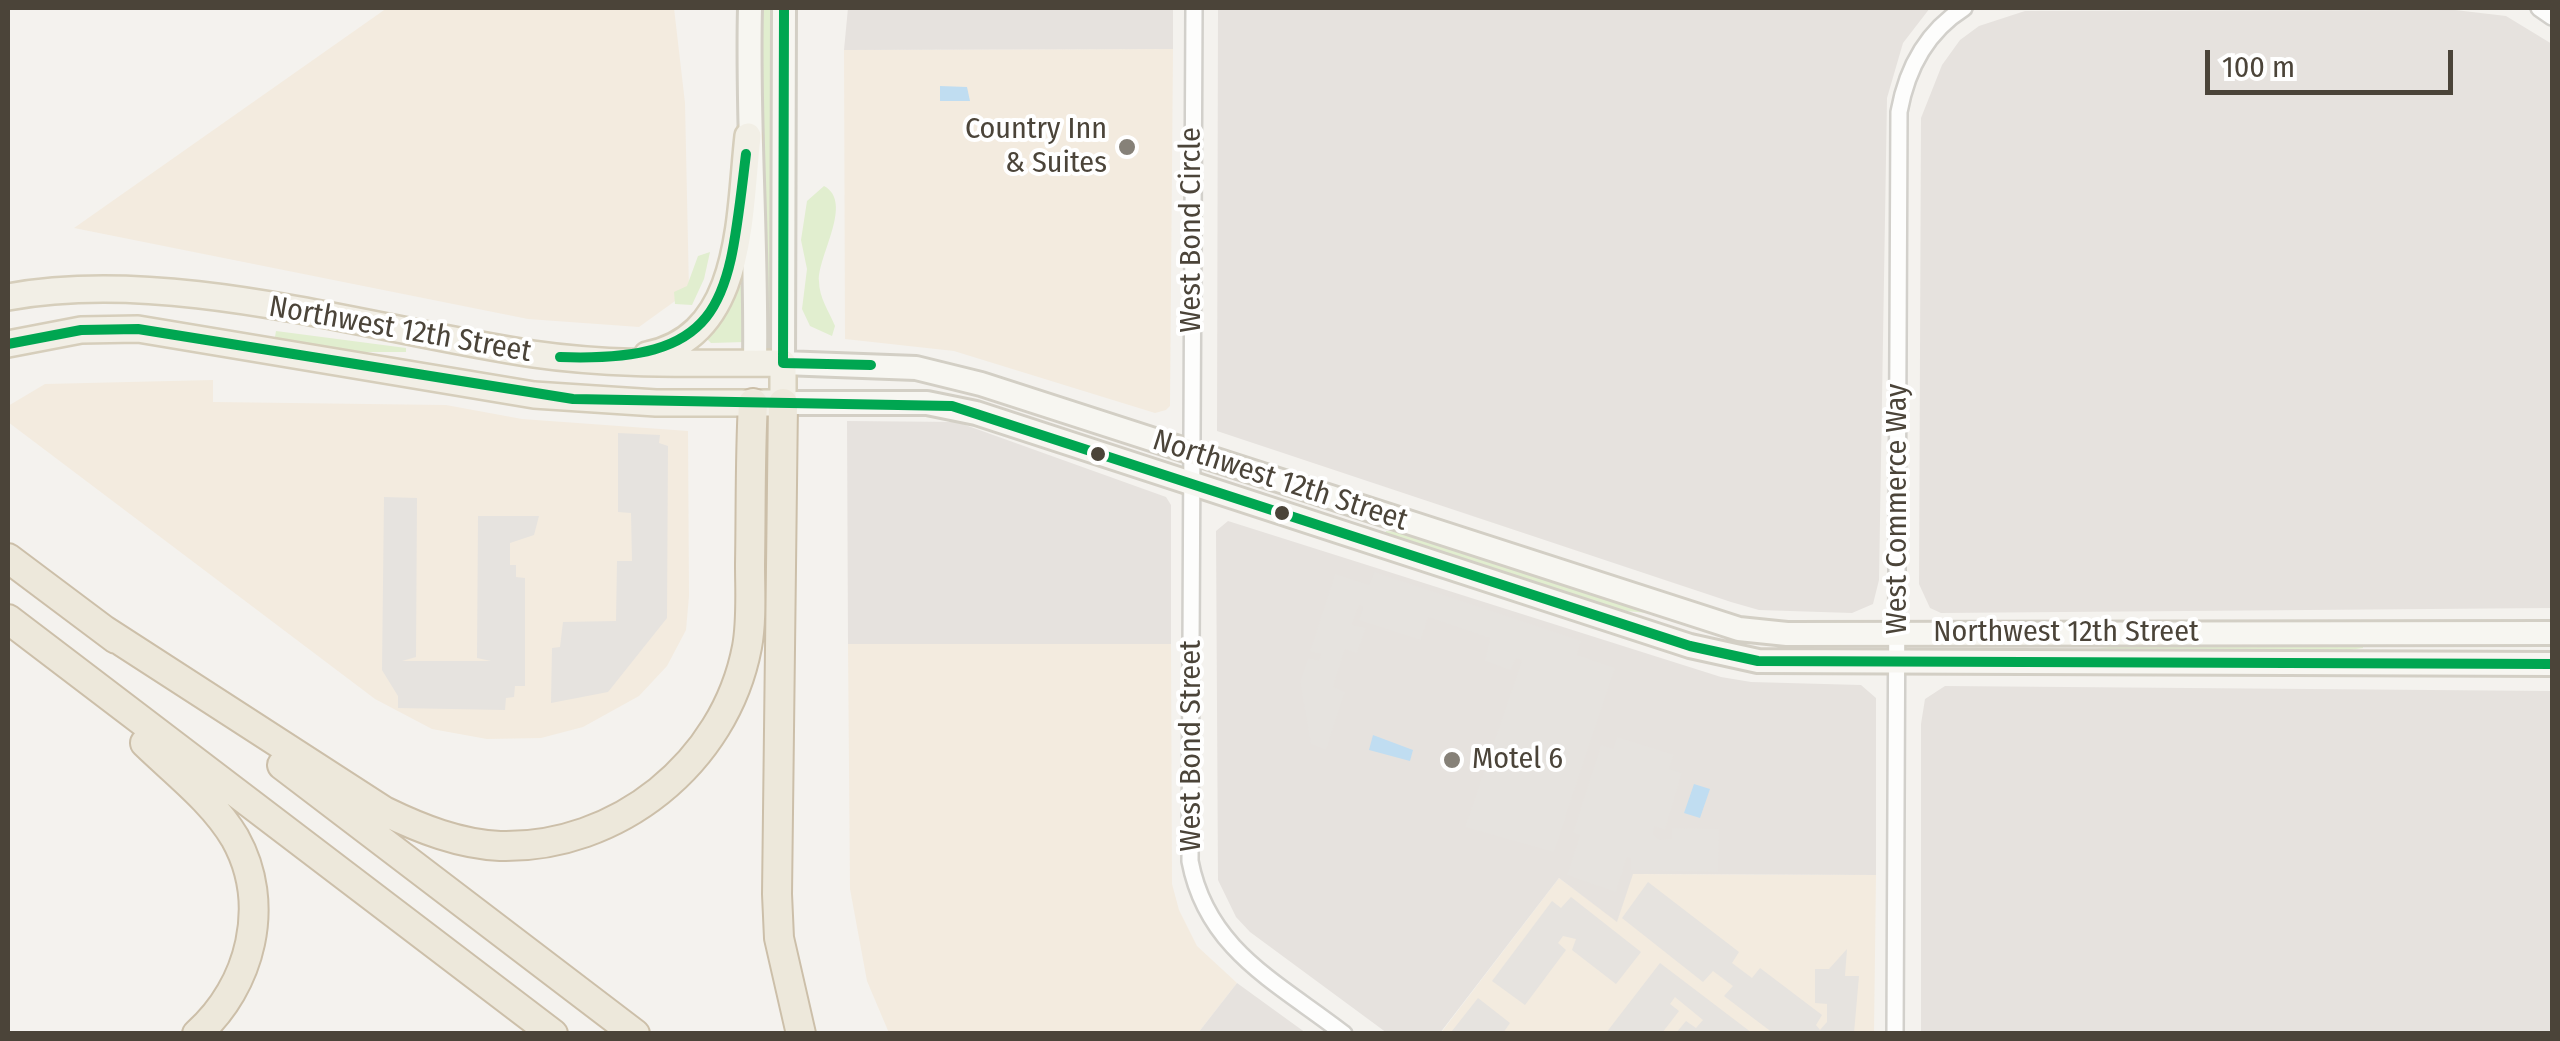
<!DOCTYPE html>
<html>
<head>
<meta charset="utf-8">
<style>
	body { margin:0 }
	#map { position:relative; width:2560px; height:1041px; overflow:hidden; background:#f4f2ee; font-family:"Fira Sans Condensed",sans-serif }
	canvas { display:block }
	.frame { position:absolute; inset:0; border:10px solid #4b4439; pointer-events:none }
	.scale { position:absolute; left:2205px; top:50px; width:248px; height:45px; box-sizing:border-box; border:5px solid #4b4439; border-top:0; padding-left:12px; font-size:30px; line-height:35px; white-space:nowrap; color:#4b4439; -webkit-text-stroke:8px #fff; paint-order:stroke }
</style>
</head>
<body>
<div id="map">
<canvas width="2560" height="1041"></canvas>
<div class="frame"></div>
<div class="scale">100 m</div>
</div>
<script>
const ctx = document.querySelector('canvas').getContext('2d');
ctx.lineJoin = 'round';
function paint(path, color) {
  ctx.fillStyle = color;
  ctx.fill(path, 'evenodd');
}
function stroke(path, color, width, dash) {
  ctx.strokeStyle = color;
  ctx.lineWidth = width;
  ctx.lineCap = dash ? 'butt' : 'round';
  ctx.setLineDash(dash || []);
  ctx.stroke(path);
}
function drawText(font, color, halo, rows, align = 'center') {
  ctx.font = font + ' "Fira Sans Condensed",sans-serif';
  ctx.lineWidth = 8;
  ctx.setLineDash([]);
  ctx.textBaseline = 'middle';
  ctx.strokeStyle = halo;
  ctx.fillStyle = color;
  for (const [text, x, y, turn = 0] of rows) {
    ctx.save();
    ctx.translate(x, y);
    ctx.rotate((+turn || 0) * Math.PI / 180);
    ctx.textAlign = isNaN(turn) ? turn : align;
    if (halo) ctx.strokeText(text, 0, 0);
    ctx.fillText(text, 0, 0);
    ctx.restore();
  }
}
paint(new Path2D(`
	M387 8H674L685 103 689 291 639 327 528 319 74 228Z
	M1173 49 1170 406 1166 410 1155 413 954 351 845 339 844 50Z
	M213 380V402L446 405 522 419 688 431 689 596 686 630 667 666 639 696 583 727 541 738 487 739 432 729 375 699 8 422V406L45 384Z
	M848 644H1171L1172 884 1179 910 1197 946 1237 983 1198 1033H889L867 981 850 889Z
	M1632 874 1876 875 1874 1033 1440 1034 1559 878 1617 921Z`), '#f3ebdf');
paint(new Path2D(`
	M848 8H1173V49L844 50Z
	M1218 8H1930L1903 43 1887 98 1879 580 1873 604 1852 613 1759 610 1731 602 1217 431Z
	M2455 10 2506 16 2552 44V608L1941 613 1930 608 1919 584 1921 118 1942 65 1960 40 1979 26 2025 11Z
	M847 421 957 422 1166 497 1171 505V644H848Z
	M1228 521 1721 677 1751 682 1861 685 1876 698V875L1633 874 1617 922 1559 878 1440 1033H1387L1250 932 1236 917 1218 880 1216 531Z
	M1945 686 2552 691V1033H1921V724L1925 699Z
	M1237 983 1277 1012 1306 1033H1198Z`), '#e6e2de');
paint(new Path2D(`
	M760 8H775V309L771 331H767V225L760 166Z
	M824 186C854 202 818 255 819 281 819 298 829 311 835 326L832 336 810 326 802 309 807 269 801 240 807 201Z
	M710 252 704 279 692 305 675 304 674 292 687 286 698 256Z
	M738 286H743L745 342 711 343 707 339Z
	M276 331 406 348V352H344L282 340 275 337Z
	M1386 531 1415 533 1649 609 1648 613 1616 610 1384 536Z
	M2130 644H2363V648L2315 655 2074 652Z`), '#e1eecf');
paint(new Path2D(`
	M618 433 660 435 659 443 668 446 667 618 608 692 551 703 552 648 560 647 563 622 616 621 617 561H632L631 513 618 512Z
	M384 497 417 498 416 657 402 661H491L477 658 478 516H539L534 535 510 543V565H516V577L525 578V686H515L514 697 506 698 505 710 398 708V696L382 670Z
	M1374 572 1581 641 1577 655 1615 668 1554 852 1465 827 1522 660 1516 658 1511 670 1485 661 1490 638 1428 617 1421 640 1359 620 1363 607 1359 605 1352 625 1366 628 1357 653 1345 649 1333 687 1345 692 1326 750 1311 744 1300 682 1308 658 1319 661 1321 654 1310 651 1335 574 1369 585Z
	M1617 737 1674 755 1669 769 1682 773 1665 830 1654 826 1653 834 1660 840 1672 839V828L1719 829 1718 872 1631 870V858L1627 857 1616 892 1567 875 1580 835 1573 832 1601 745 1613 749Z
	M1648 882 1739 952 1732 963 1752 978 1760 968 1822 1015 1816 1025 1820 1030 1827 1022V1004L1815 1003V969H1829L1847 949 1845 976H1859L1854 1033H1773L1724 996 1733 986 1713 971 1703 982 1622 918Z
	M1571 897 1641 952 1616 984 1572 950 1576 939 1563 936 1558 943 1566 950 1525 1005 1492 981 1552 901 1561 908Z
	M1660 963 1752 1033H1676L1686 1021 1696 1028 1703 1020 1675 997 1670 1004 1679 1011 1662 1033H1606Z
	M1478 998 1510 1023 1503 1033 1452 1031Z`), '#e6e3df');
paint(new Path2D(`
	M940 86 967 87 970 101H940Z
	M1373 735 1413 750 1410 761 1369 750Z
	M1694 784 1710 789 1700 818 1684 813Z`), '#c0ddf1');
const minor = new Path2D(`
	M1194 8 1190 861C1207 950 1277 982 1344 1034
	M2539 8 2552 17
	M1895 1034 1899 112C1907 68 1926 32 1964 8`);
const secondary = new Path2D(`
	M750 8C747 126 757 244 755 363
	M784 8 783 363 916 368 981 384 1739 629 1787 634 2552 633
	M783 403H927L976 413 1690 646 1758 661 2552 664`);
const primary = new Path2D(`
	M8 297C172 267 367 329 533 354 615 366 700 363 783 363V403H656L534 395 138 329 81 330 8 344
	M647 355C744 336 739 215 748 136`);
const motorway = new Path2D(`
	M783 403 777 894 779 938 801 1034
	M8 558 116 639
	M8 619 553 1034
	M104 630 384 811C421 829 459 844 500 846 617 849 725 763 747 647 752 620 750 591 750 564 751 510 750 457 753 403
	M145 743C176 773 213 801 235 838 272 904 251 986 197 1034
	M282 765 635 1034`);
stroke(minor, '#d2d0cb', 20);
stroke(secondary, '#d3cfc5', 28);
stroke(primary, '#d6cebb', 30);
stroke(motorway, '#ccbfa9', 32);
stroke(minor, '#fdfdfc', 15);
stroke(secondary, '#f7f6f1', 22);
stroke(primary, '#f2efe6', 25);
stroke(motorway, '#ede8db', 28);
stroke(new Path2D(`
	M784 8 783 363 871 365
	M8 344 81 330 138 329 573 399 952 406 1690 646 1758 661 2552 664
	M560 357C729 363 728 300 746 154`), '#00a651', 10);
for (const [x, y, r, color] of [
	[1127,147,10,"#868178"],
	[1098,454,9,"#4b4439"],
	[1282,513,9,"#4b4439"],
	[1452,760,10,"#868178"]
]) {
  const dot = new Path2D();
  dot.arc(x, y, r, 0, 2 * Math.PI);
  ctx.fillStyle = color;
  ctx.fill(dot);
  stroke(dot, '#fff', 4);
}
drawText('30px', '#4b4439', '#fff', [
	["Country Inn",1107,130],
	["& Suites",1107,164],
	["Motel 6",1472,760,"left"]
], 'right');
drawText('30px', '#4b4439', '#fff', [
	["West Bond Circle",1192,230,-90],
	["Northwest 12th Street",400,330,10],
	["Northwest 12th Street",1280,481,18],
	["West Commerce Way",1898,509,-90],
	["Northwest 12th Street",2066,633],
	["West Bond Street",1192,746,-90]
]);
</script>
</body>
</html>
